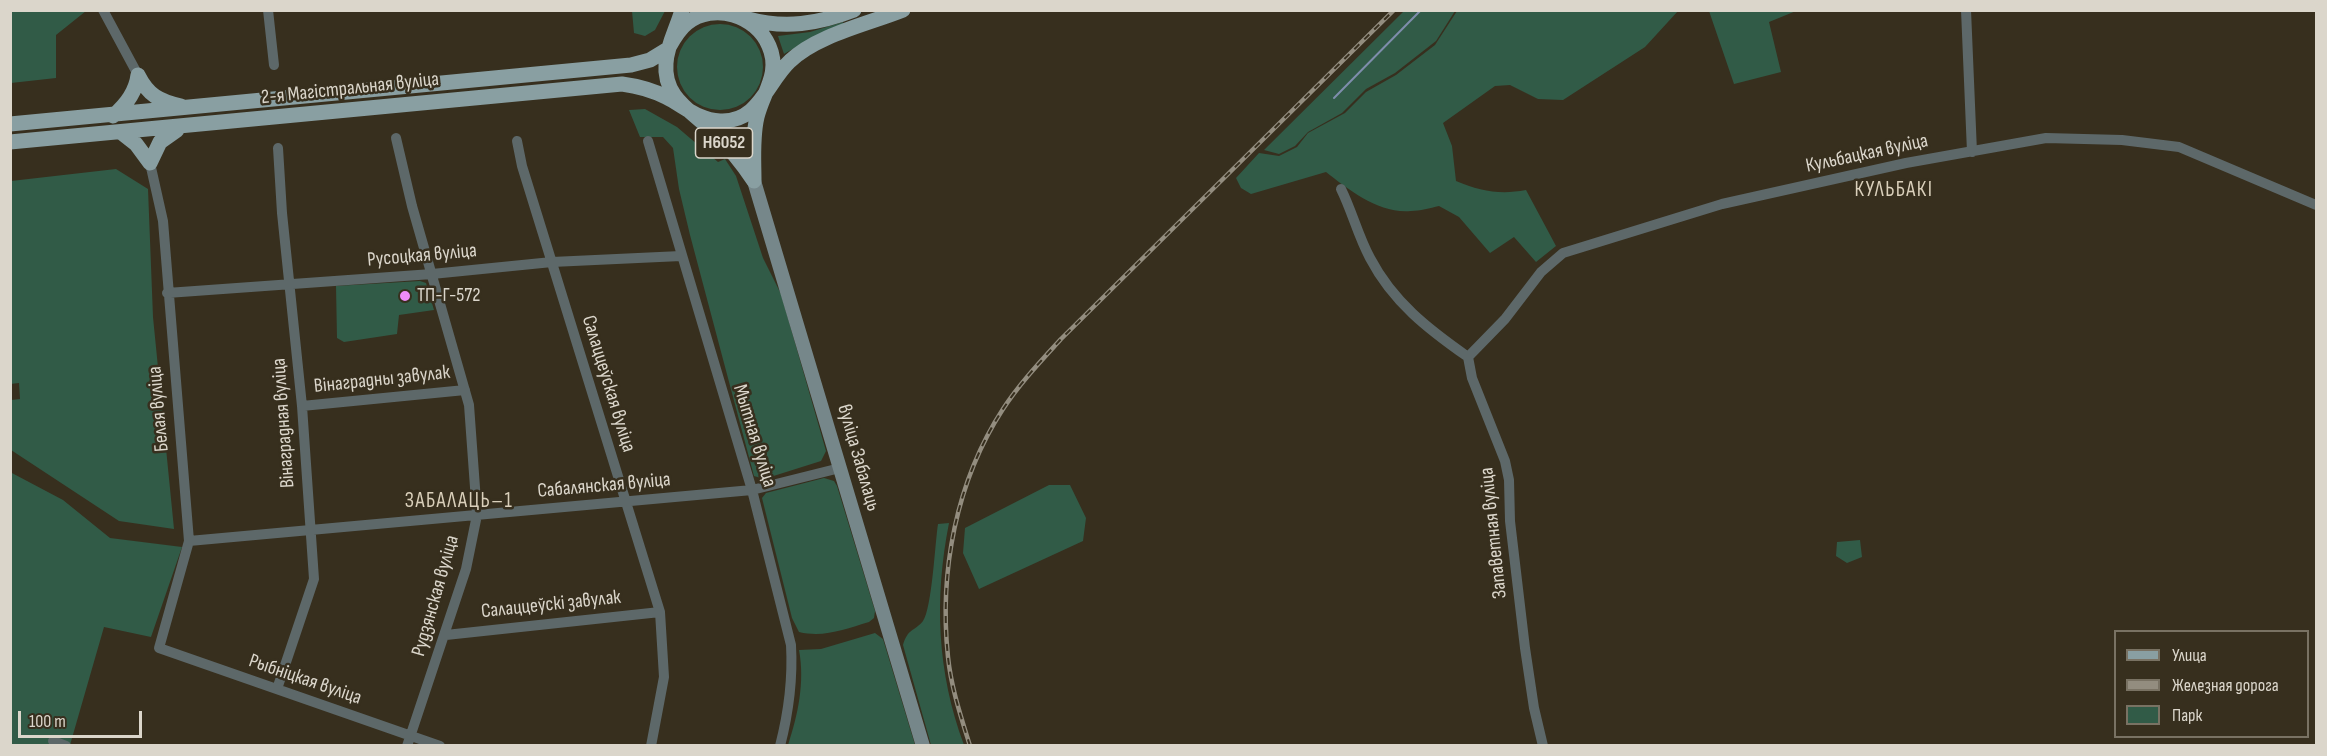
<!DOCTYPE html>
<html>
<head>
<meta charset="utf-8">
<style>
	body { margin:0 }
	#map { position:relative; width:2327px; height:756px; overflow:hidden; background:#372f1e; font-family:"Sofia Sans Condensed",sans-serif }
	canvas { display:block }
	.frame { position:absolute; inset:0; border:12px solid #dbd6cb; pointer-events:none }
	.legend { position:absolute; left:2114px; top:630px; width:195px; height:108px; box-sizing:border-box; background:#372f1e; border:2px solid #797263; margin:0; padding:8px 10px; list-style:none; font-size:18px; color:#dbd6cb }
	.legend li { display:flex; align-items:center; gap:12px; height:30px }
	.legend b { width:30px; border:2px solid #797263 }
	.scale { position:absolute; left:18px; top:711px; width:124px; height:27px; box-sizing:border-box; border:3px solid #dbd6cb; border-top:0; padding-left:8px; font-size:18px; line-height:21px; white-space:nowrap; color:#dbd6cb; -webkit-text-stroke:4px #372f1e; paint-order:stroke }
</style>
</head>
<body>
<div id="map">
<canvas width="2327" height="756"></canvas>
<div class="frame"></div>
<ul class="legend">
<li><b style="height:8px;background:#899fa2"></b>Улица</li>
<li><b style="height:8px;background:#938d7f"></b>Железная дорога</li>
<li><b style="height:16px;background:#315b47"></b>Парк</li>
</ul>
<div class="scale">100 m</div>
</div>
<script>
const ctx = document.querySelector('canvas').getContext('2d');
ctx.lineJoin = 'round';
function paint(path, color) {
  ctx.fillStyle = color;
  ctx.fill(path, 'evenodd');
}
function stroke(path, color, width, dash) {
  ctx.strokeStyle = color;
  ctx.lineWidth = width;
  ctx.lineCap = dash ? 'butt' : 'round';
  ctx.setLineDash(dash || []);
  ctx.stroke(path);
}
function drawText(font, color, halo, rows, align = 'center') {
  ctx.font = font + ' "Sofia Sans Condensed",sans-serif';
  ctx.lineWidth = 5;
  ctx.setLineDash([]);
  ctx.textBaseline = 'middle';
  ctx.strokeStyle = halo;
  ctx.fillStyle = color;
  for (const [text, x, y, turn = 0] of rows) {
    ctx.save();
    ctx.translate(x, y);
    ctx.rotate((+turn || 0) * Math.PI / 180);
    ctx.textAlign = isNaN(turn) ? turn : align;
    if (halo) ctx.strokeText(text, 0, 0);
    ctx.fillText(text, 0, 0);
    ctx.restore();
  }
}
paint(new Path2D(`
	M86 11 56 35V78L11 83V11Z
	M632 11V10L665 11 655 30 645 36 634 33Z
	M1404 11H1455L1436 41 1395 73 1366 89 1342 113 1308 132 1295 146 1279 154 1264 150Z
	M1457 11H1678L1645 47 1563 100 1538 99 1510 85 1495 86 1443 123 1452 146 1456 181C1480 191 1500 195 1526 190L1556 246 1536 262 1514 237 1490 253 1459 217 1439 206C1430 208 1420 211 1411 211 1379 214 1349 190 1326 172L1251 194 1241 188 1236 178 1259 153 1279 156 1297 147 1308 133 1345 113 1366 92 1396 75 1435 45Z
	M1709 11H1796L1769 22 1781 72 1734 84Z
	M843 22 844 25 812 38 784 54 778 36 810 32Z
	M677 67a43 43 0 1 1 86 0a43 43 0 1 1-86 0Z
	M645 109 677 127 718 162 725 159 736 176 763 258 781 294 826 451 821 461 764 479 754 476 690 235 679 189 673 148 663 137H640L629 110Z
	M116 169 148 189 153 317 174 529 119 521 11 450V400L20 399 19 383 10 384 11 181Z
	M420 281 426 283 434 310 399 315 397 334 344 342 337 338 336 286Z
	M10 472 63 500 110 538 182 547 151 637 104 627 70 745H11Z
	M824 478 834 481 837 486 875 611 874 618 869 622C845 629 824 638 799 632L792 618 762 498 766 493Z
	M1049 485H1070L1086 518 1083 541 979 589 963 553 965 528Z
	M949 523C934 599 937 672 964 745H931L903 645C908 628 914 632 923 621 932 608 935 543 938 524Z
	M1860 540 1862 557 1847 563 1836 556 1837 542Z
	M875 633 883 639 915 745H788C798 715 805 682 799 650L821 649Z`), '#315b47');
stroke(new Path2D(`
	M1334 98 1421 10`), '#7e8dab', 2);
stroke(new Path2D(`
	M103 10 138 75
	M268 10 274 65
	M1966 10 1972 152
	M396 138 412 206 469 405 477 515 466 569 407 746
	M517 141 522 166 660 612 664 677 651 746
	M648 141 752 490 791 645C793 680 789 711 780 746
	M150 163 163 221 189 541 159 648 440 746
	M1341 189C1352 211 1358 236 1370 258 1393 302 1428 329 1468 357L1472 378 1505 461 1509 480 1510 521 1525 648 1534 708 1543 746
	M167 293 432 274 552 262 681 256
	M1468 357 1505 319 1541 272 1563 253 1722 204 1906 163 2046 138 2122 140 2179 147 2316 205
	M302 406 465 390
	M189 541 752 490 840 468
	M446 635 660 612
	M277 689 314 579 302 406 282 213 278 148
	M53 741 66 746`), '#5d6869', 10);
stroke(new Path2D(`
	M754 181 923 746`), '#76878a', 14);
stroke(new Path2D(`
	M682 10C677 28 667 45 666 63 663 98 692 111 713 132 729 147 742 163 754 181
	M748 19C785 29 818 24 854 10
	M668 49C673 40 678 30 687 23 714 2 756 15 769 46 781 73 763 92 757 117 752 138 754 160 754 181
	M138 75C148 95 159 101 181 106
	M113 116C126 105 136 92 138 75
	M10 124 631 65 650 60 668 49
	M122 133 136 144 150 163
	M10 142 622 84C637 86 652 90 666 97 684 106 698 120 720 121 759 123 767 82 790 61 817 35 868 24 903 10
	M150 163 160 142 177 130`), '#899fa2', 15);
const rail = new Path2D(`
	M970 746C961 717 951 687 948 657 939 572 956 481 1003 409 1020 383 1041 361 1061 339L1394 10`);
stroke(rail, '#938d7f', 4.5);
stroke(rail, '#372f1e', 2, [7]);
for (const [x, y, r, color] of [
	[405,296,6,"#ee8bf8"]
]) {
  const dot = new Path2D();
  dot.arc(x, y, r, 0, 2 * Math.PI);
  ctx.fillStyle = color;
  ctx.fill(dot);
  stroke(dot, '#372f1e', 2);
}
for (const [x, y, w] of [
	[724,143,57]
]) {
  const box = new Path2D();
  box.roundRect(x - w / 2, y - 15, w, 30, 4.5);
  ctx.fillStyle = '#372f1e';
  ctx.fill(box);
  stroke(box, '#dbd6cb', 1.5);
}
drawText('bold 18px', '#dbd6cb', null, [
	["Н6052",724,143]
]);
drawText('20px', '#dbd6cb', '#372f1e', [
	["2-я Магістральная вуліца",350,89,-6],
	["Кульбацкая вуліца",1867,154,-12],
	["Русоцкая вуліца",422,256,-5],
	["Вінаградны завулак",382,380,-6],
	["Салаццеўская вуліца",608,384,73],
	["Белая вуліца",159,409,-95],
	["Вінаградная вуліца",284,423,-94],
	["Мытная вуліца",754,436,73],
	["вуліца Забалаць",858,458,74],
	["Сабалянская вуліца",604,486,-5],
	["Запаветная вуліца",1494,533,-96],
	["Рудзянская вуліца",436,596,-74],
	["Салаццеўскі завулак",551,605,-6],
	["Рыбніцкая вуліца",305,680,19]
]);
drawText('20px', '#dbd6cb', '#372f1e', [
	["ТП-Г-572",417,296]
], 'left');
ctx.letterSpacing = '1.5px';
drawText('21px', '#dad0bb', '#372f1e', [
	["КУЛЬБАКІ",1894,191],
	["ЗАБАЛАЦЬ–1",459,502]
]);
ctx.letterSpacing = '0px';
</script>
</body>
</html>
